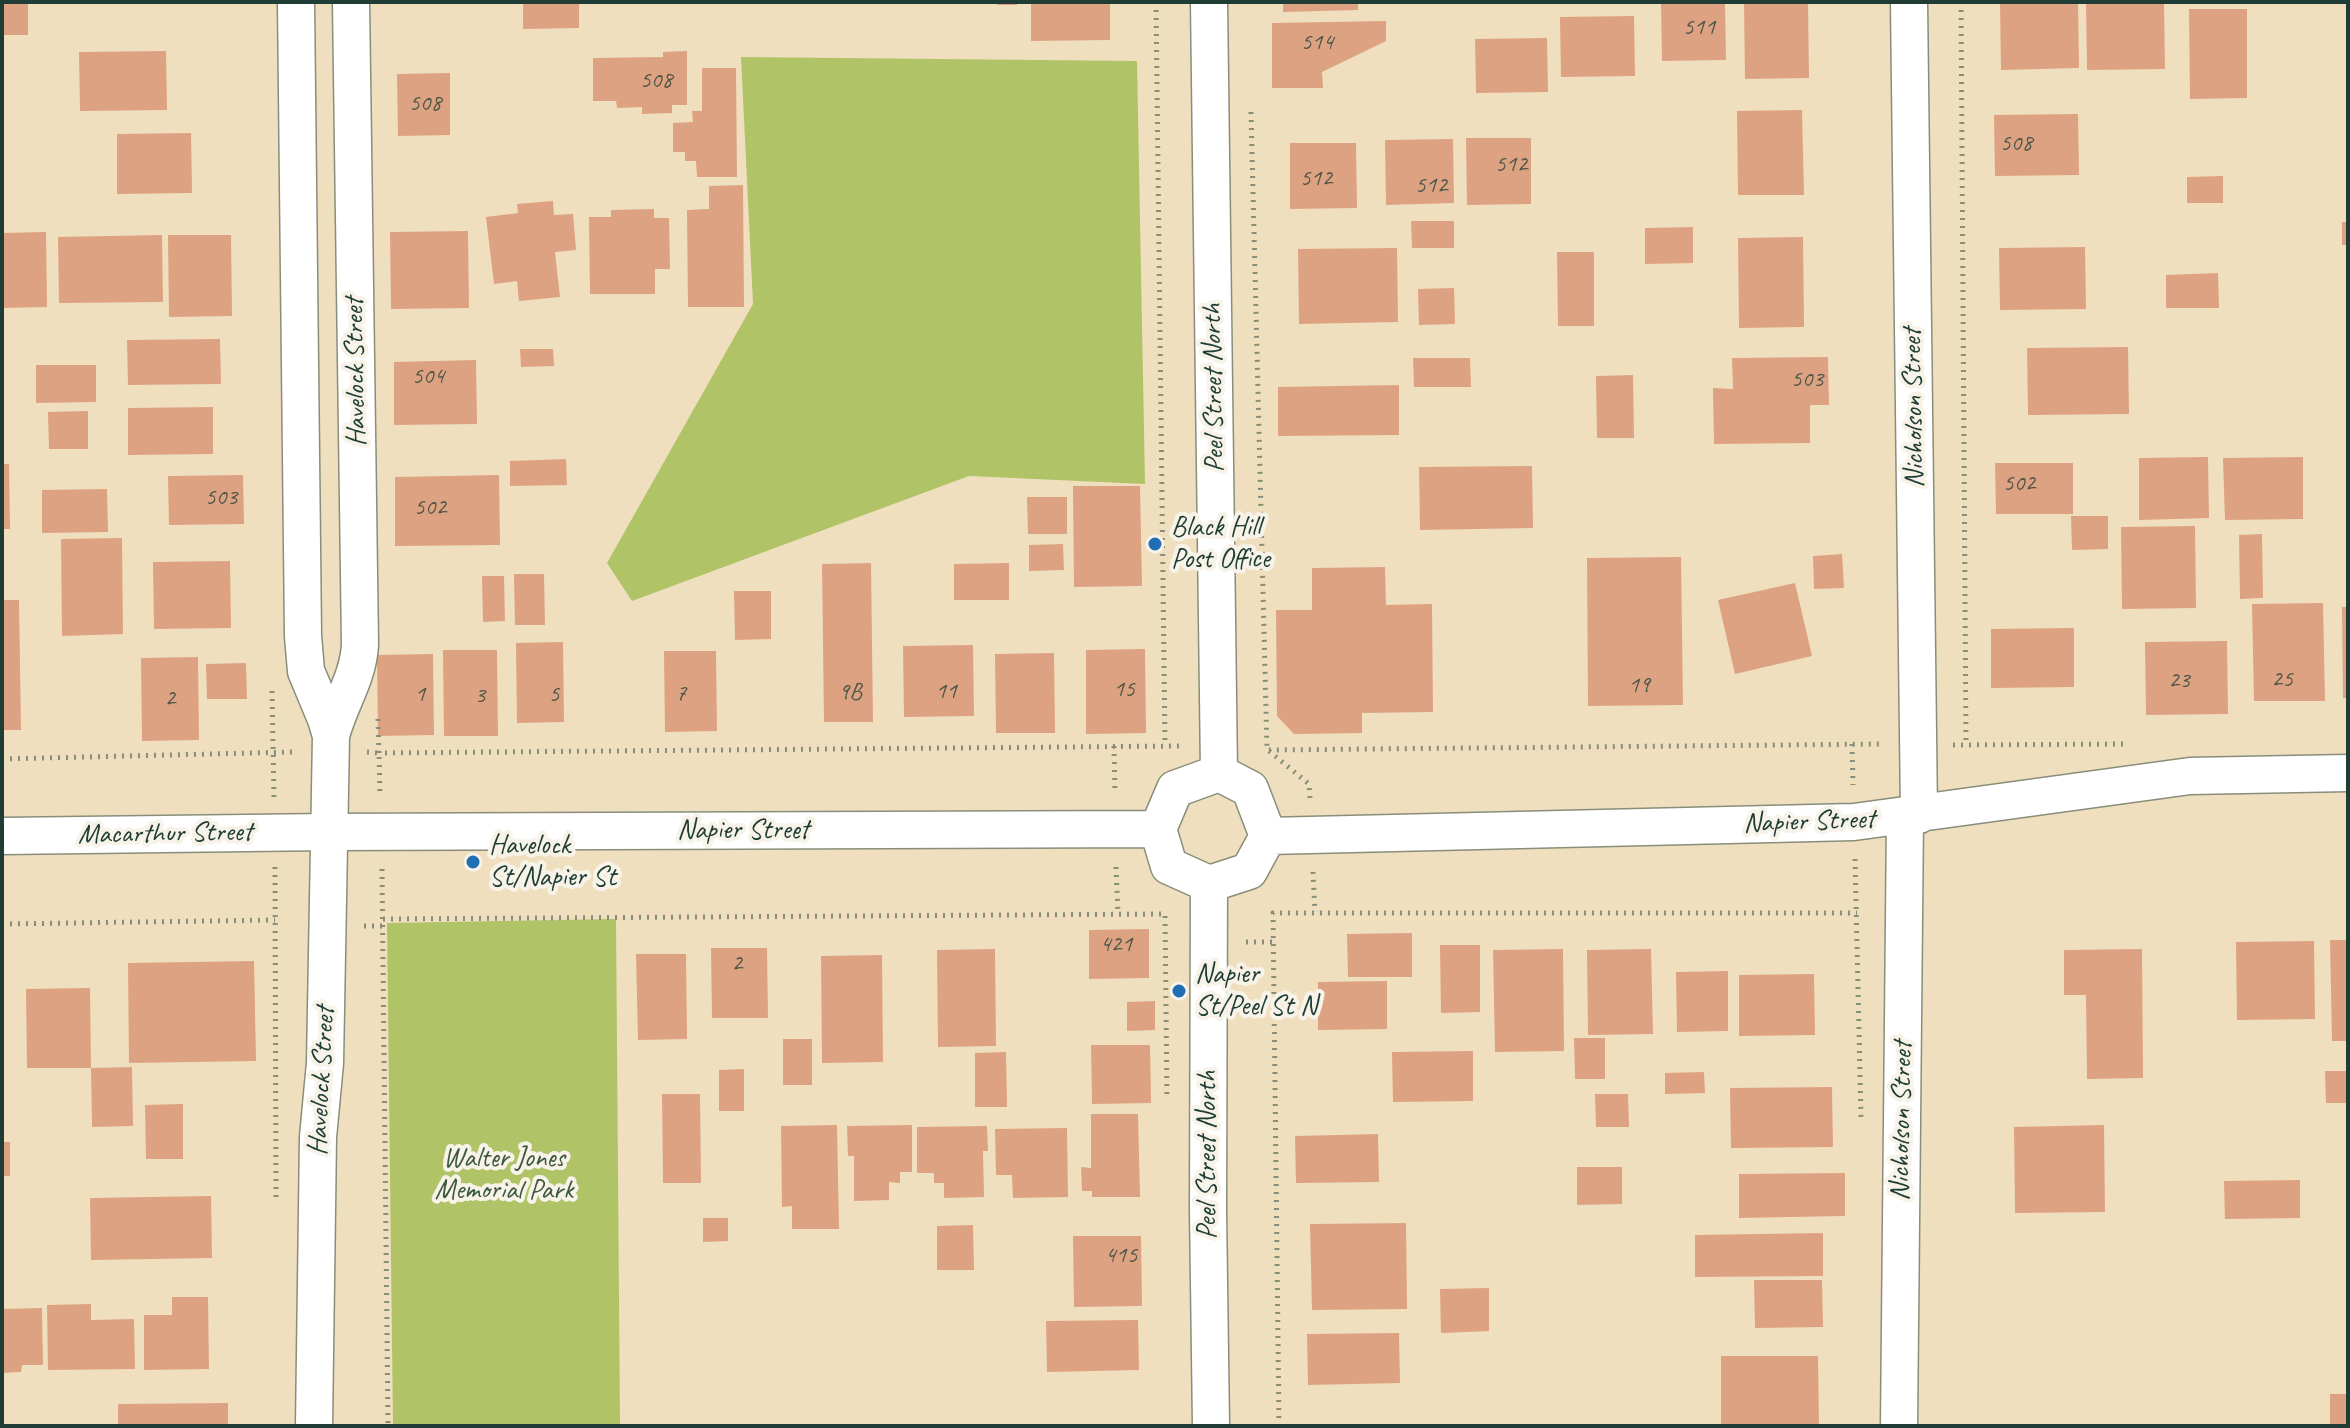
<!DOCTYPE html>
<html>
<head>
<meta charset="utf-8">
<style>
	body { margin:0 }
	#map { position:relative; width:2350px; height:1428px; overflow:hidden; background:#f0dfbf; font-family:Caveat,sans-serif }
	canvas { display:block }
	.frame { position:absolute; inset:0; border:4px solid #1f3d34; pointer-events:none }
</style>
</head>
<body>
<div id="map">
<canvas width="2350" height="1428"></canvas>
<div class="frame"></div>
</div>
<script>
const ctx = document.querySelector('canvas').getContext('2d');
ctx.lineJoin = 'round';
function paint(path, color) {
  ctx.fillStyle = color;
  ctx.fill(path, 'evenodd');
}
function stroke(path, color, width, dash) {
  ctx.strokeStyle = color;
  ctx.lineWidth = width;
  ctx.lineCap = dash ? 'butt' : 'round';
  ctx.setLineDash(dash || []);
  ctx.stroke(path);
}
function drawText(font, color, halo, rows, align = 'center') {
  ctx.font = font + ' Caveat,sans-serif';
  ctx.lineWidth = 8;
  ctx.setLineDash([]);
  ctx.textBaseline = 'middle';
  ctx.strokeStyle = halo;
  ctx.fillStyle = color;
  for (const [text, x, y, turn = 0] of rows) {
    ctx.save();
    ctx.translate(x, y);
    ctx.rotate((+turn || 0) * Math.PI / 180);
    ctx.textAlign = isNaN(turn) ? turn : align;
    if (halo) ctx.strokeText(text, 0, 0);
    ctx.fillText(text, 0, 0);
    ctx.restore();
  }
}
paint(new Path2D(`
	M741 57 1137 61 1145 484 969 476 632 601 607 563 753 304Z
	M616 919 620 1426H393L387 923Z`), '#b0c367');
paint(new Path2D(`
	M2 2H28V35H2Z
	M523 2H579V28L523 29Z
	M997 2H1017V5H997Z
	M1031 2H1110V40L1031 41Z
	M1283 2H1358V10L1283 12Z
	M1661 2H1725L1726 60 1662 61Z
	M1744 2H1808L1809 78 1745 79Z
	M2000 2H2078L2079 68 2001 70Z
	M2086 2H2164L2165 69 2087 70Z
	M2189 9H2247V98L2190 99Z
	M1634 16 1635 76 1561 77 1560 17Z
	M1386 21V41L1322 72 1323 88H1272V23Z
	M1547 38 1548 92 1476 93 1475 39Z
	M166 51 167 110 80 111 79 52Z
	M687 51V105H672V113L642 114V107L617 108 616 101H593V58L663 57V52Z
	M702 68H736L737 177H697L696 161H685V152H673V123L693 122 692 111H702Z
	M450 73V135L398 136 397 74Z
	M1802 110 1804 195H1738L1737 111Z
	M2078 114 2079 175 1995 176 1994 115Z
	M191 133 192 193 117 194V134Z
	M1466 138H1531V204L1467 205Z
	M1453 139 1454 203 1386 205 1385 140Z
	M1290 143H1356L1357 208 1290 209Z
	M2223 176V203H2187V177Z
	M743 185 744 307H688L687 210 709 209V186Z
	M553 201 554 215 573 214 576 250 555 252 560 297 519 301 517 281 494 284 486 217 518 213 517 204Z
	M654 209V218H669L670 269H655V294H590L589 217H611V210Z
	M1411 221H1454V248H1412Z
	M2342 222H2348V245H2342Z
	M1693 227V263L1645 264V228Z
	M468 231 469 308 391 309 390 232Z
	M46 232 47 307 2 308V233Z
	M162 235 163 302 59 303 58 237Z
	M168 235H231L232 316 169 317Z
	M1803 237 1804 327 1739 328 1738 238Z
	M2085 247 2086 309 2000 310 1999 248Z
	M1397 248 1398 322 1299 324 1298 249Z
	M1557 252H1594V326H1558Z
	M2218 273 2219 308H2166V275Z
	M1454 288 1455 324 1419 325 1418 289Z
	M220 339 221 384 128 385 127 340Z
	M2128 347 2129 414 2028 415 2027 348Z
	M520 349H553L554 366 521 367Z
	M1828 357 1829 405H1810V443L1714 444 1713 388 1733 389 1732 358Z
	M1413 358H1470L1471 387H1414Z
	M476 360 477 424 394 425V362Z
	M36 365H96V402L36 403Z
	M1633 375 1634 438H1597L1596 376Z
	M1399 385V435L1278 436V387Z
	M213 407V454L128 455V408Z
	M88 411V449H49L48 412Z
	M2208 457 2209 518 2139 520V458Z
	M2303 457V519L2225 520 2223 458Z
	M566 459 567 485 510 486V461Z
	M1995 463H2073V514H1996Z
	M2 464H9L10 529H2Z
	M1532 466 1533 528 1420 530 1419 467Z
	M243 475 244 524 169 525 168 476Z
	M499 475 500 545 395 546V477Z
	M1073 486H1140L1142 586 1074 587Z
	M107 489 108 532 42 533V490Z
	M1027 497H1067V534H1028Z
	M2071 516H2108V549L2072 550Z
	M2195 526 2196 608 2122 609 2121 527Z
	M2262 534 2263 598 2240 599 2239 535Z
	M122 538 123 634 62 636 61 539Z
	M1063 544 1064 570 1029 571V545Z
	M1842 554 1844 588 1814 589 1813 556Z
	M1681 557 1683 705 1588 706 1587 558Z
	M230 561 231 628 154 629 153 562Z
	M871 563 873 722H824L822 564Z
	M1009 563V600H954V564Z
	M1385 567 1386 605 1432 604 1433 712 1362 713V733L1294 734 1277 716 1276 610H1312V568Z
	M514 574H544L545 625H515Z
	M482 576H504L505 621 483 622Z
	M1795 583 1812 656 1735 674 1718 600Z
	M734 591H771V639L735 640Z
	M2 600H19L21 730H2Z
	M2323 603 2325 701H2254L2252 604Z
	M2342 607H2348V698H2343Z
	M2074 628V687L1991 688V629Z
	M2227 641 2228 714 2146 715 2145 642Z
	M563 642 564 722 517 723 516 643Z
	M973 645 974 716 904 717 903 646Z
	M1145 649 1146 733 1086 734V650Z
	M443 650H497L498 736H444Z
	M664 651H716L717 731 665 732Z
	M1054 653 1055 733H996L995 654Z
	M433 654 434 735 378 736 377 655Z
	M198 657 199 740 142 741 141 658Z
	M246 663 247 699H207L206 664Z
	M1149 929V978L1089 979V930Z
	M1412 933V977H1348L1347 934Z
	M2330 940H2348V1041H2332Z
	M2314 941 2315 1019 2237 1020 2236 942Z
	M1440 945H1480V1012L1441 1013Z
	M711 948H767L768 1018H712Z
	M995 949 996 1046 938 1047 937 950Z
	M1563 949 1564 1051 1495 1052 1493 950Z
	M1651 949 1653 1034 1588 1035 1587 950Z
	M2142 949 2143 1078 2087 1079 2086 995H2064V950Z
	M636 954H686L687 1039 638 1040Z
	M882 955 883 1062 822 1063 821 956Z
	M254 961 256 1061 129 1063 128 963Z
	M1728 971V1031L1677 1032 1676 972Z
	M1814 974 1815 1035 1739 1036V975Z
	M1387 981V1029L1318 1030V982Z
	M90 988 91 1068 132 1067 133 1126 92 1127 91 1068H27L26 989Z
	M1155 1001V1030L1127 1031V1002Z
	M1574 1038H1605V1079H1575Z
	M783 1039H812V1085H783Z
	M1091 1045H1150L1151 1103 1092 1104Z
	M1473 1051V1101L1393 1102 1392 1052Z
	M1006 1052 1007 1107H975V1053Z
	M744 1069V1111H719V1070Z
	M2325 1071H2348V1103H2326Z
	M1704 1072 1705 1093 1665 1094V1073Z
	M1832 1087 1833 1147 1731 1148 1730 1088Z
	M662 1094H700L701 1183H663Z
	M1595 1094H1628L1629 1127H1596Z
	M183 1104V1159H146L145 1105Z
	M1091 1114H1138L1140 1197H1092V1191H1082L1081 1167 1091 1168Z
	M837 1125 839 1229H792V1206L782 1207 781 1126Z
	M912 1125V1172H900V1183L889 1182V1200L854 1201V1156H848L847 1126Z
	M2104 1125 2105 1212 2015 1213 2014 1127Z
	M987 1126 988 1151H983L984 1197 944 1198V1183H934V1173H917V1127Z
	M1067 1128 1068 1197 1013 1198 1012 1175H996L995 1129Z
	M1378 1134 1379 1182 1296 1183 1295 1136Z
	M2 1142H10V1176H2Z
	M1577 1167H1622V1204L1577 1205Z
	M1845 1173V1216L1739 1218V1174Z
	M2300 1180V1218L2225 1219 2224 1181Z
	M211 1196 212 1258 91 1260 90 1198Z
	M703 1218H728V1241L703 1242Z
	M1406 1223 1407 1309 1312 1310 1310 1224Z
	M973 1225 974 1270H937V1226Z
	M1823 1233V1276L1695 1277V1235Z
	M1073 1236H1141L1142 1306 1074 1307Z
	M1754 1280H1822L1823 1327 1755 1328Z
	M1489 1288V1331L1441 1333 1440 1289Z
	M172 1297H208L209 1369 144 1370V1315H172Z
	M91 1304V1320L134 1319 135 1369 48 1370 47 1305Z
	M42 1308 43 1365H22L21 1372 2 1373V1309Z
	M1138 1320 1139 1370 1047 1372 1046 1321Z
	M1399 1333 1400 1383 1308 1385 1307 1334Z
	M1721 1356H1818L1819 1426H1721Z
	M2330 1394H2348V1426H2330Z
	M228 1403V1426H118V1404Z`), '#dda281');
const street = new Path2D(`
	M296 2 303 636 306 671 326 719 331 736
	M1209 2 1219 773
	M1909 2 1919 815
	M1219 773 1250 789 1268 836 1249 871 1209 884 1169 866 1158 829 1175 789Z
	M2 836 328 832 1158 829
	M1268 836 1854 822 2190 776 2348 773
	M1209 884 1208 1210 1211 1426
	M314 1426 318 1137 325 1063 331 736C339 704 358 679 360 645L351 2
	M1899 1426 1905 817`);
stroke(street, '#888e7a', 39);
stroke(new Path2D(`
	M1156 2 1165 746
	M1961 2 1966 745
	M1251 112 1267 750 1883 744
	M272 691 274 797
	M378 719 379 753 1179 746
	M1852 744 1853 785
	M1953 745 2127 744
	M1114 746 1115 793
	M1269 751 1309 784 1310 798
	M367 752 379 753 380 795
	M2 759 293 752
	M1855 859 1861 1117
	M275 867 276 1201
	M1116 867 1118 914
	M382 869 388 1426
	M1313 872 1315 912
	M383 919 1165 914 1167 1099
	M2 924 275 920
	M364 926H383
	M1246 942H1273
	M1279 1426 1273 913H1857`), '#888e7a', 5, [2, 6]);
stroke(street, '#fff', 36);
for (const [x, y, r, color] of [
	[1155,544,8,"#1f6fb2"],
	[473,862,8,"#1f6fb2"],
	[1179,991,8,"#1f6fb2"]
]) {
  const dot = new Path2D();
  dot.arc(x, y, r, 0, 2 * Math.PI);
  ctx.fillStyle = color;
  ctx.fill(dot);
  stroke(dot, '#f7f3e8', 3);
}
drawText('24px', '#4e5647', null, [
	["511",1699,28],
	["514",1317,43],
	["508",656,81],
	["508",425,104],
	["508",2016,144],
	["512",1511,165],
	["512",1316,179],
	["512",1431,186],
	["504",428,377],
	["503",1807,380],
	["502",2019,484],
	["503",221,498],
	["502",430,508],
	["25",2282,680],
	["23",2179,681],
	["19",1639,686],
	["15",1124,690],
	["11",946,692],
	["9B",850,693],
	["7",681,694],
	["1",420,695],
	["5",554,695],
	["3",480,696],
	["2",170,699],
	["421",1116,945],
	["2",737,964],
	["415",1121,1256]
]);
drawText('28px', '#1f3d34', '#f7f3e8', [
	["Havelock Street",356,372,-91],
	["Peel Street North",1214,388,-91],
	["Nicholson Street",1914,408,-91],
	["Napier Street",1809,822,-2],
	["Napier Street",743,831],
	["Macarthur Street",165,834,-1],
	["Havelock Street",322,1081,-87],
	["Nicholson Street",1902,1121,-89],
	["Peel Street North",1208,1155,-90]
]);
drawText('28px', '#1f3d34', '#f7f3e8', [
	["Black Hill",1171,528],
	["Post Office",1171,560],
	["Havelock",489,846],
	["St/Napier St",489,878],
	["Napier",1195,975],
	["St/Peel St N",1195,1007]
], 'left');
drawText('28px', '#3c583e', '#f7f3e8', [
	["Walter Jones",504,1159],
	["Memorial Park",504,1191]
]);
</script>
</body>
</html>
